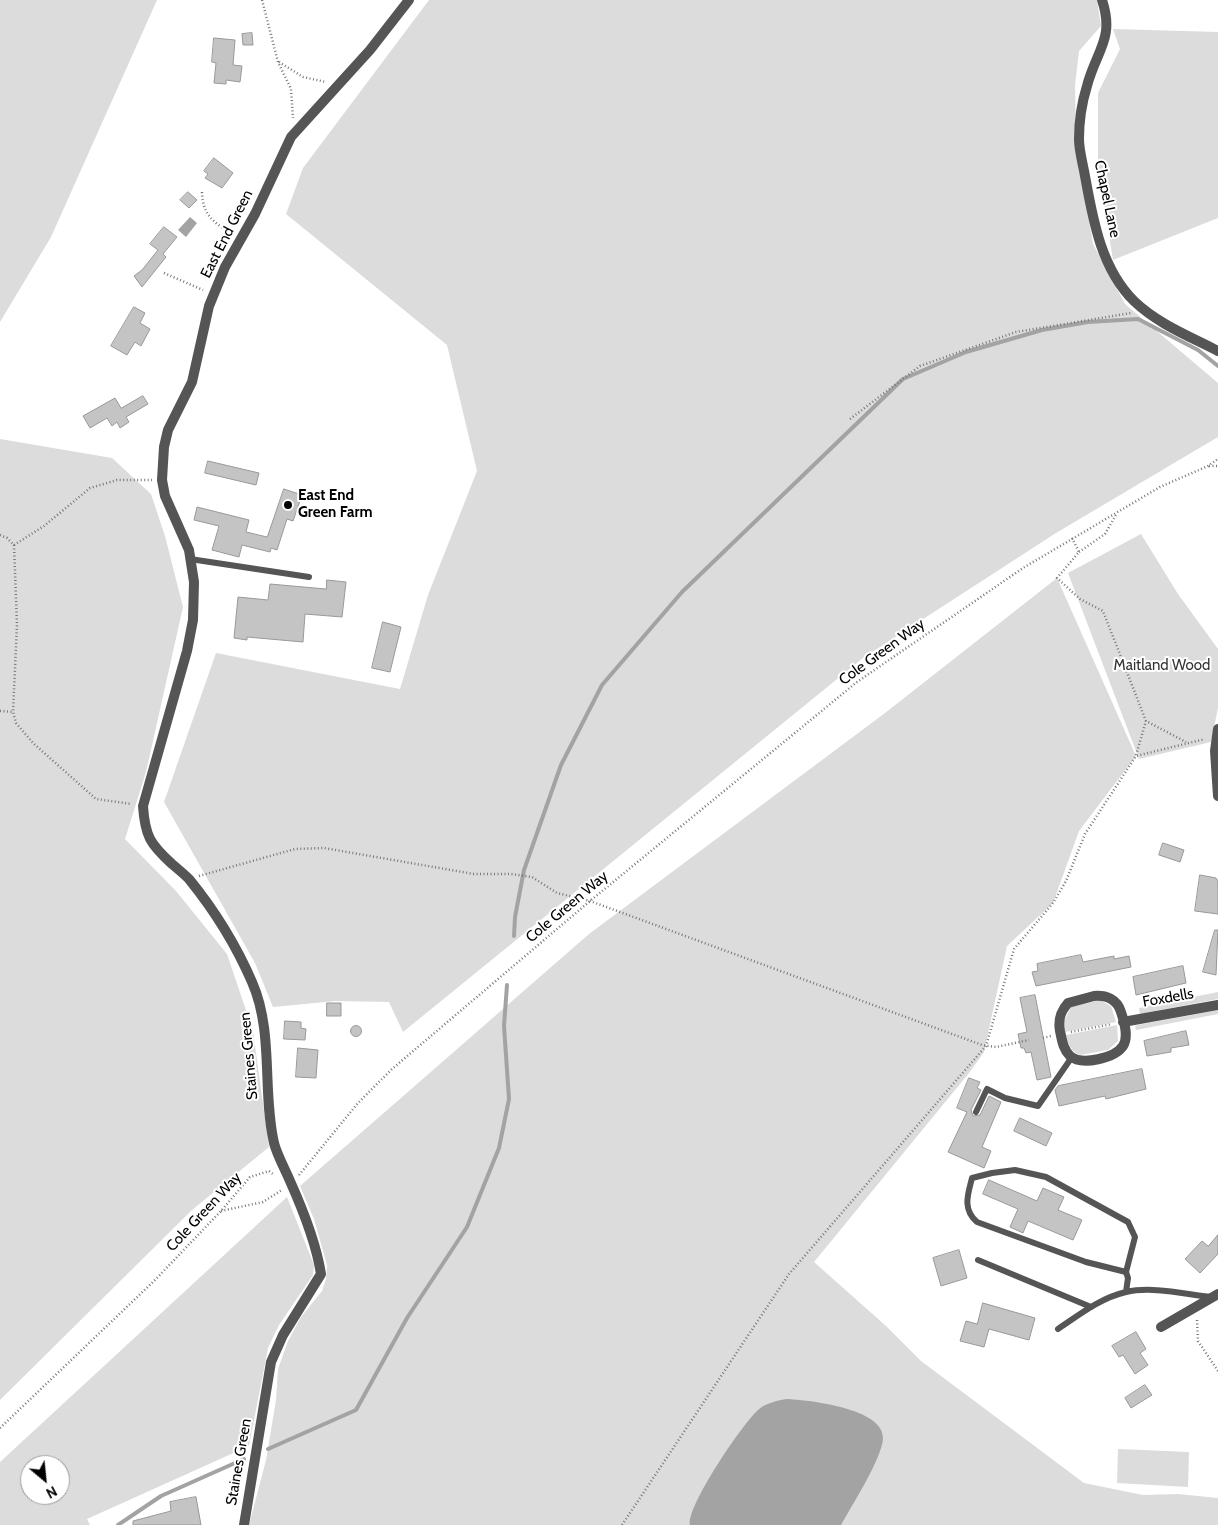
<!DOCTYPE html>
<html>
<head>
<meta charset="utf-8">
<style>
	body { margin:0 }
	#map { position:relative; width:1218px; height:1525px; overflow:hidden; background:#fff; font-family:Cabin,sans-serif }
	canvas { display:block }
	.north { position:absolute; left:20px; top:1455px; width:50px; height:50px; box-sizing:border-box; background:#fff; border:1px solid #999; border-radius:50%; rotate:152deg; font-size:14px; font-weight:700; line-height:20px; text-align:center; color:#000 }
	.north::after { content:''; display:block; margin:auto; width:18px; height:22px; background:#000; clip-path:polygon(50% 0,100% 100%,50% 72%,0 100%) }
</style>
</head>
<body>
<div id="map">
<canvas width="1218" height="1525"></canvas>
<div class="north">N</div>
</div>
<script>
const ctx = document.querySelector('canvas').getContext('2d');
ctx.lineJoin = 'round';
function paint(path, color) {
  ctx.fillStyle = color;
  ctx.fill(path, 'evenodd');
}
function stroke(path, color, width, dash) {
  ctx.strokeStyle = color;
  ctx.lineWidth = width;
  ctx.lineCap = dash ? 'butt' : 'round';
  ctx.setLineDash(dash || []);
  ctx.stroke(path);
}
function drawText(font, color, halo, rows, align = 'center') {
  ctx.font = font + ' Cabin,sans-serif';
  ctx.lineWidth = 4;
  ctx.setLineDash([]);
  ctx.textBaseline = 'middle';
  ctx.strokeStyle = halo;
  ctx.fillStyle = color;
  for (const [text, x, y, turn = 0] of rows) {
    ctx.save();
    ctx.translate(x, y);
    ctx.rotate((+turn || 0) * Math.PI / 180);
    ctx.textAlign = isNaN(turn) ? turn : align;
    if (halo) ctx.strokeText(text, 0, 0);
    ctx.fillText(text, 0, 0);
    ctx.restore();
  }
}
paint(new Path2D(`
	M0 0H157L51 237 0 322Z
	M429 0H1097L1101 26 1079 51 1075 85 1076 141 1093 244 1125 304 1218 383V437L1056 533 863 658 403 1032 389 1002 336 1001 273 1007 255 963 164 802 216 653 400 689 428 595 477 471 447 345 286 214 303 168Z
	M1113 29 1218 32V218L1113 260 1098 164V93L1120 49Z
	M0 439 112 458 151 494 165 536 183 607 146 772 125 839 176 891 227 954 253 1031 269 1147 192 1210 0 1400Z
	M1141 534 1178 594 1218 649V708L1211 742 1139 759 1068 573Z
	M1057 578 1136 756 1079 831 1053 903 1007 946 984 1052 969 1073 814 1262 886 1326 921 1361 1084 1483 1143 1495 1178 1494 1218 1498V1525H249L266 1460 276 1400 278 1369 288 1341 301 1317 322 1291 326 1279 327 1265 314 1219 300 1186 589 934 885 713Z
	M1218 992V999L1140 1014 1139 1008Z
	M1100 1000 1111 1006 1116 1022 1065 1032 1064 1021 1071 1007Z
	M1218 1010V1014L1136 1030 1135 1026 1138 1025Z
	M1117 1025 1118 1041 1108 1050 1080 1055C1071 1052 1068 1044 1066 1035Z
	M287 1197 314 1265 313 1275 279 1325 268 1348 249 1446 87 1519 90 1525H0V1462ZM30 1465H60V1495H30Z
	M1118 1449 1189 1452 1188 1487 1117 1483Z`), '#dcdcdc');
paint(new Path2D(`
	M190 217 197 223 186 237 178 230Z
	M786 1399C808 1400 885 1408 883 1439 881 1460 852 1505 841 1525H690C686 1507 743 1423 758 1410 766 1403 776 1401 786 1399Z`), '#a3a3a3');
stroke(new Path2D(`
	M514 936 515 917 524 870 561 765 602 685 682 592 903 379 966 352 1042 330 1088 322 1138 319 1198 350 1218 366
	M268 1449 356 1410 407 1318 467 1227 499 1148 509 1099 504 1026 507 985
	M118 1525 161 1496 244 1459`), '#a3a3a3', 4);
const building = new Path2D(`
	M252 33 253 45H243L242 34Z
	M214 38 235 40 233 65 242 66 240 82 226 80V84L214 83 216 63 212 62Z
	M214 158 233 173 222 188 205 178 208 174 204 171Z
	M188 192 197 200 189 208 180 200Z
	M164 227 177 237 163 254 166 257 142 287 134 276 142 270 158 250 150 244Z
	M134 307 145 313 140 323 150 329 141 346 135 342 127 355 111 346Z
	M143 396 148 404 126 417 129 422 120 428 117 422 112 426 107 418 90 428 83 416 115 398 121 408Z
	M208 461 259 473 256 485 205 473Z
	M284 489 302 495 293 521 287 519 277 550 271 548 270 552 242 545 239 557 212 550 219 526 194 520 197 507 249 520 246 532 267 537Z
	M327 580 346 582 342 617 305 614 303 642 247 637V640L234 638 238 597 268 600 270 584 326 589Z
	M383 622 401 627 390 672 372 668Z
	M1163 843 1184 850 1180 862 1159 855Z
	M1200 875 1216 878 1218 881V914L1195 911Z
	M1215 930H1218L1216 975 1203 972Z
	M1081 955 1083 962 1114 956V959L1129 956 1131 967 1036 986 1032 972 1038 971 1037 964Z
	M1183 966 1186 983 1136 995 1133 977Z
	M1035 995 1051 1077 1037 1080 1031 1052 1026 1053 1024 1048H1021L1018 1034 1027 1032 1020 998Z
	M327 1003H341V1016H327Z
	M285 1021 301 1022V1028L306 1029 305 1040 284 1039Z
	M350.5 1031a5.5 5.5 0 1 1 11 0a5.5 5.5 0 1 1-11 0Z
	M1186 1031 1189 1045 1171 1048V1052L1147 1056 1144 1041Z
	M298 1048 318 1050 316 1078 296 1077Z
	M1142 1069 1146 1089 1106 1099 1105 1096 1059 1106 1055 1090 1058 1086Z
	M969 1078 980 1082 977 1088 981 1090 971 1110 973 1116 980 1115 989 1096 1001 1102 982 1147 991 1151 984 1168 948 1152 967 1112 957 1108Z
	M1020 1118 1052 1133 1046 1146 1014 1131Z
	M989 1180 1037 1201 1043 1188 1064 1197 1058 1210 1082 1220 1073 1240 1028 1221 1023 1233 1010 1227 1018 1209 983 1194Z
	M1218 1235V1254L1200 1273 1185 1259 1202 1241 1208 1246Z
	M959 1250 967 1278 941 1286 933 1258Z
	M983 1303 1035 1318 1029 1340 989 1329 984 1347 960 1341 966 1321 977 1324Z
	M1136 1332 1146 1349 1140 1353 1148 1365 1135 1374 1123 1355 1119 1357 1112 1346Z
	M1145 1385 1152 1395 1131 1408 1125 1398Z
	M196 1497 201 1525H133V1521L171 1511 170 1502Z`);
paint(building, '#c4c4c4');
stroke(building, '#999', 1);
stroke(new Path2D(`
	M262 0 278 62 291 89 293 118
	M279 62 303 77 326 82
	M202 192C203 216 213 221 231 234
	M164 273 203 290
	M850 419 920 366 1016 332 1131 313
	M1209 466H1218
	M0 535 7 538 14 545 17 625 13 712 16 723 33 743 96 799 132 804
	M1072 538 1079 552 1057 578 1080 599 1103 611 1146 721 1186 742
	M14 545 44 526 90 488 117 480H152
	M1079 552 1105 534 1117 513
	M0 711 13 712
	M1136 755 1146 721
	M199 876 295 849 324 848 474 874H511L532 877 557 893 590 901 982 1045 996 1047 1029 1040
	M1071 1032 1112 1024
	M1043 1038 1051 1036
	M299 1175 358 1103 392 1069 590 901 857 682 1023 568 1160 487 1208 466 1218 459
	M221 1211 263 1202 282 1190
	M1197 1320 1198 1341 1218 1371
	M0 1428 155 1280 221 1211 250 1177 269 1171 273 1174
	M622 1525 789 1274 986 1046 1014 949 1053 903 1066 881 1085 834 1136 756 1205 739`), '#777', 2.5, [1, 2.5]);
stroke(new Path2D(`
	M190 559 309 577
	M976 1112 987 1089 1005 1098 1038 1106 1072 1057
	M978 1260 1091 1307
	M1126 1272 1135 1237 1128 1222 1046 1177 1015 1170 992 1173 972 1178C968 1194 962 1209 977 1222L1086 1262 1126 1272 1128 1278 1126 1292
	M1058 1329C1079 1315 1100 1298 1126 1292 1152 1286 1184 1294 1211 1297`), '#555', 6);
stroke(new Path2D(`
	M1102 0C1115 39 1096 51 1087 86 1082 102 1079 123 1079 139 1079 151 1083 164 1085 176 1093 220 1101 268 1134 301 1158 324 1189 336 1218 351
	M1218 729 1215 751 1218 796
	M1094 996C1106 995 1117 999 1121 1012 1124 1021 1129 1037 1123 1046 1115 1058 1082 1066 1070 1056 1063 1049 1062 1040 1060 1031 1058 1020 1060 1012 1068 1003Z
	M1123 1022 1218 1005
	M1161 1327 1218 1294
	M244 1525 271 1362 283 1335 321 1274C316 1242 303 1210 290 1181 285 1169 277 1155 274 1143 262 1090 274 1032 252 982 236 945 215 911 189 879 184 874 178 869 172 864 150 844 145 836 143 806L187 651 193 620 194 582 189 550 165 496 162 480 164 447 168 430 192 382 209 306 225 267 255 214 291 137 370 50 409 0`), '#555', 10);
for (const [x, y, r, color] of [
	[288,505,5,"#000"]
]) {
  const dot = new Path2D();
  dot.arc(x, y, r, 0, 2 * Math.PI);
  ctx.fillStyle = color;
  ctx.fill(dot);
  stroke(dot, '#fff', 2);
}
drawText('15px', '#000', '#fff', [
	["Chapel Lane",1107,199,78],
	["East End Green",227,234,-63],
	["Cole Green Way",882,652,-36],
	["Cole Green Way",567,907,-40],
	["Foxdells",1168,998,-10],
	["Staines Green",249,1056,-95],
	["Cole Green Way",204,1212,-47],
	["Staines Green",239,1462,-80]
]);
drawText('bold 15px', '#000', '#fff', [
	["East End",298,496],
	["Green Farm",298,513]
], 'left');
drawText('15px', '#333', '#fff', [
	["Maitland Wood",1162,666]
]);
</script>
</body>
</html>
